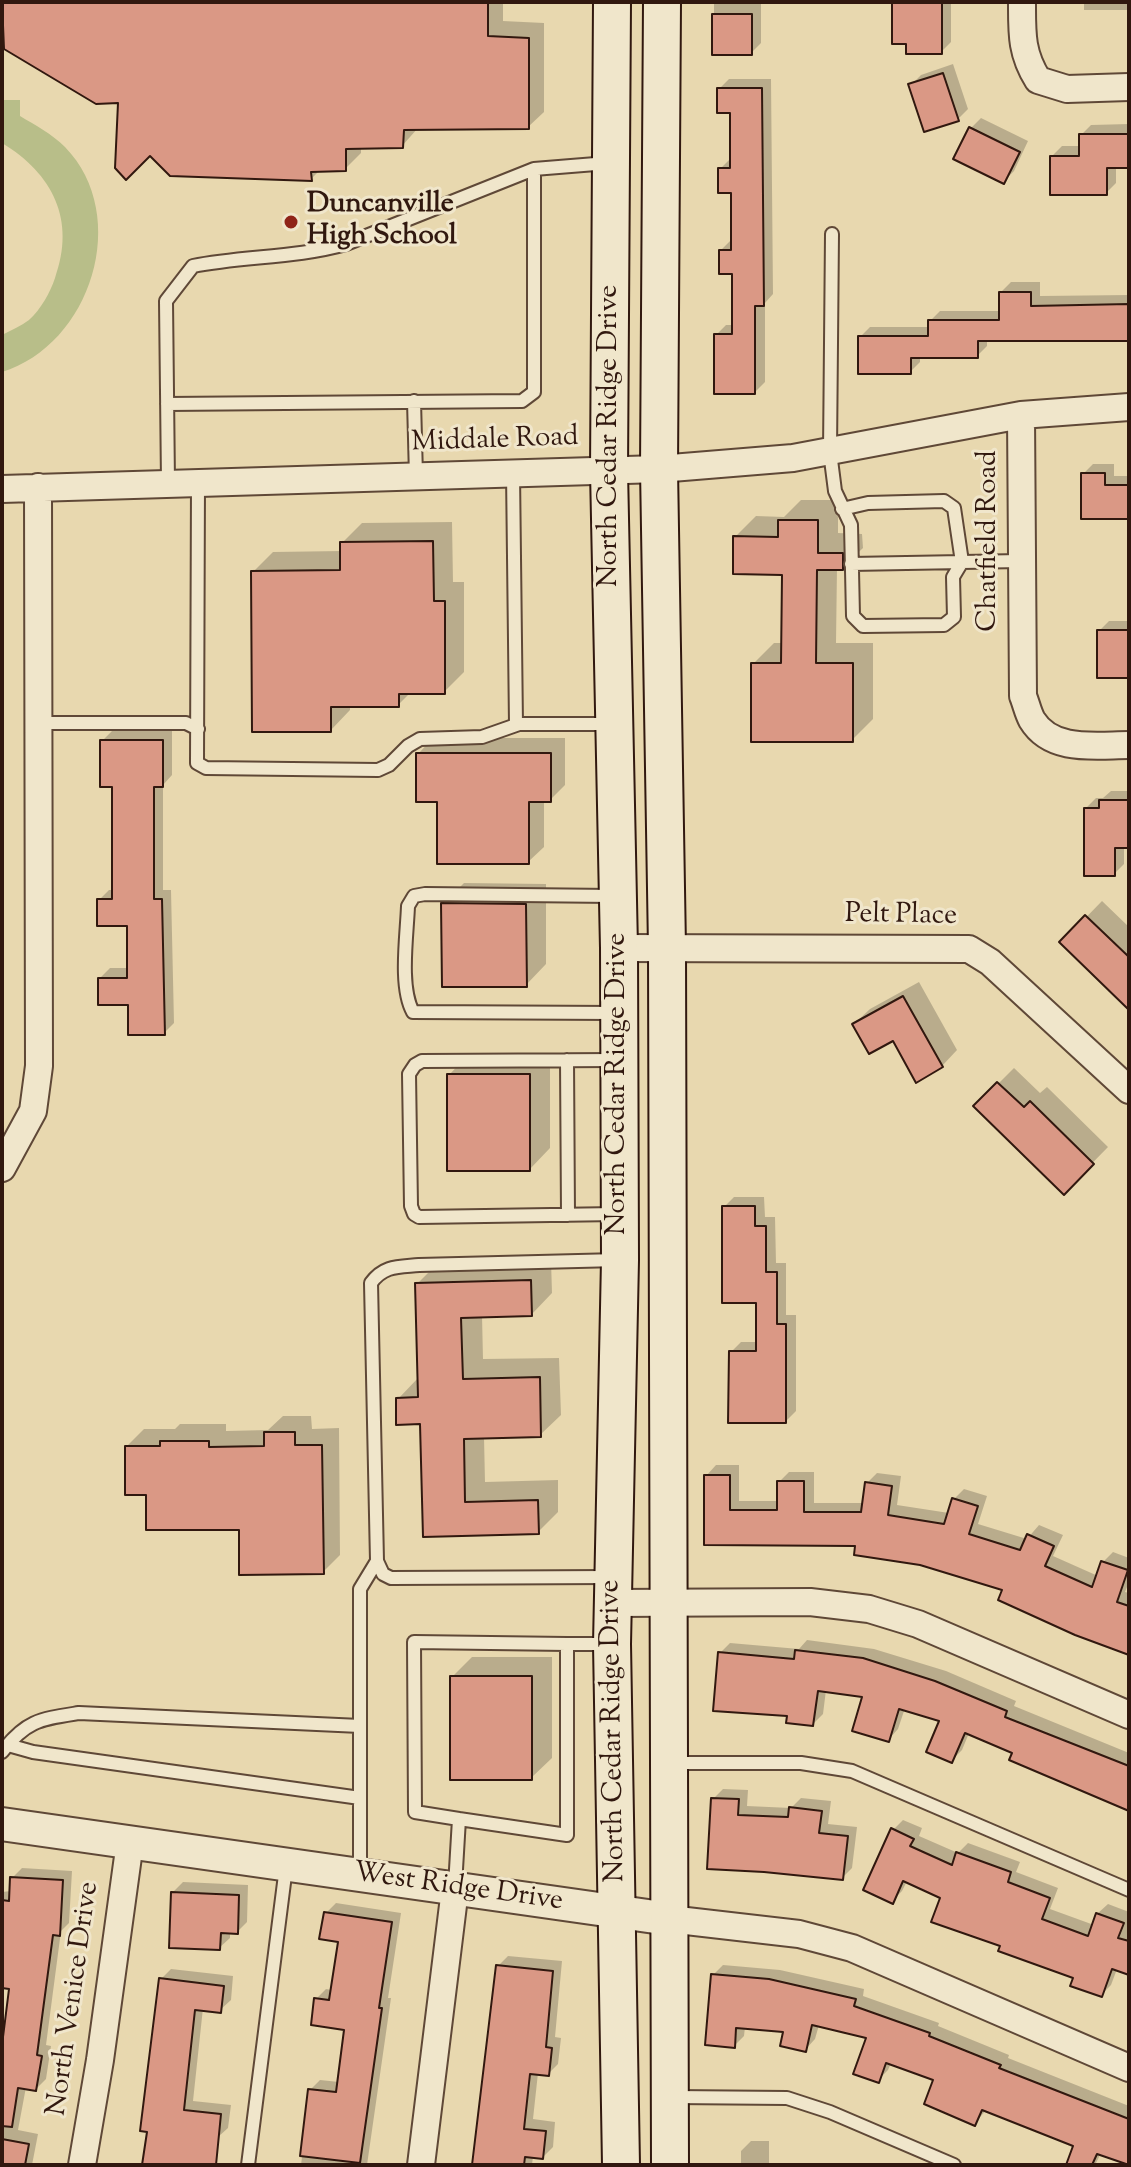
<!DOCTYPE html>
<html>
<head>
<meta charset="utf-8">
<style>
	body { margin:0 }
	#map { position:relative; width:1131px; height:2167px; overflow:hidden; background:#e8d8af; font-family:"Sorts Mill Goudy",serif }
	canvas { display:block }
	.frame { position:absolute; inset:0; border:4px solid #31180f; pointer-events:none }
</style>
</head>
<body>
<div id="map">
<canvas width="1131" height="2167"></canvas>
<div class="frame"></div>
</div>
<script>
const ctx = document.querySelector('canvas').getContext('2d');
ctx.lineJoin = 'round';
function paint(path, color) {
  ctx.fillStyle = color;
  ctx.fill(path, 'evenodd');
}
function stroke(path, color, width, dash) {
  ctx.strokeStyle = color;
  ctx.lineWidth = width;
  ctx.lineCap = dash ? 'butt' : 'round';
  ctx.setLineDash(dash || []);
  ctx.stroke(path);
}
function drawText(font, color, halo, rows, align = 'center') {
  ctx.font = font + ' "Sorts Mill Goudy",serif';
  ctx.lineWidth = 6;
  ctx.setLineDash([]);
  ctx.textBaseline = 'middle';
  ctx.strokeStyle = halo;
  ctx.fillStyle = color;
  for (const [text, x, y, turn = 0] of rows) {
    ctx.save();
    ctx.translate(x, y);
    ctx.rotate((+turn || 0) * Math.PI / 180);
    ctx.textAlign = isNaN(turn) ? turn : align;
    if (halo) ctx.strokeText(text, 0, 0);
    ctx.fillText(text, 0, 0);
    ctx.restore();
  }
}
paint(new Path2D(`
	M2 100H20V116C35 125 52 134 65 147 132 216 91 345 2 372V335C11 330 21 326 29 320 41 309 50 293 55 278 76 220 53 174 2 143Z`), '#b8be89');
paint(new Path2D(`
	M2 2H503V21L544 23V112L528 127 418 128 402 146 361 147V153L345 169 320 170 311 179 120 100 97 102 2 45Z
	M714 2H761V43L751 53H714Z
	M895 2H951V42L941 52 908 42Z
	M1084 2H1129V10H1084Z
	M953 64 968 109 958 119 911 85 921 75Z
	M729 79H771L773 294 765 303V382L755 392 716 335 726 325H734V272L721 250 731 240 733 191 720 169 730 159 732 111 719 89Z
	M981 118 1028 141 1014 171 1004 181 971 128Z
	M1129 124V166H1116V183L1106 193 1052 156 1062 146H1081V135L1091 125Z
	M1011 282H1040V296L1129 295V339H987V346L977 356H920V362L910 372 860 337 870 327H930V321L940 311H1001V292Z
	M1093 464H1114V476H1129V517L1083 474Z
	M801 500H838V533L862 534 863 548 842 568H837L836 643H873V719L852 740 753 664 774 643H783L784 573 735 537 756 516 784 517Z
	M452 522 453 582H464V672L444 692H411L398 705H350V710L331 730 253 572 273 552 342 551V543L362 523Z
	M1109 621H1129V675L1099 676V631Z
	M112 731H172V775L163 785V890H171L174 1023 164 1033 100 978 110 968H129V924L99 900 109 890H114V785L102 741Z
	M433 738H565V785L550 800H544V847L528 862 439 800 418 754Z
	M1111 791H1129V846H1124V864L1114 874 1086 808 1096 798H1103Z
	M464 883 546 884V964L526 985 443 904Z
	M1102 901 1129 927V1007L1062 942Z
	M919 982 957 1050 942 1066 893 1038 854 1024 870 1009Z
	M469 1054H550V1148L530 1169 449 1075Z
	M1014 1068 1040 1093 1047 1087 1108 1147 1064 1192 976 1106Z
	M734 1197H764L765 1217H775L776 1263H786V1315H796V1411L786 1421 731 1352 741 1342H758V1301L724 1207Z
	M1129 1210V1262H1127V1213Z
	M551 1260 552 1293 532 1314 482 1315 483 1359 559 1358 561 1415 540 1435 484 1437 485 1482 558 1480V1512L538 1532 425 1535 422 1422 398 1399 418 1378 417 1284 438 1263Z
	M283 1416H311L312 1429 339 1428 340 1555 323 1572 241 1528 148 1493 127 1446 144 1429H175L180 1424H226V1431L268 1430Z
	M716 1465H739V1501H779V1482L789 1472H814V1503H864L867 1483 877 1473 901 1476 897 1505 949 1513 954 1499 964 1489 987 1496 978 1524 1027 1539 1039 1525 1063 1535 1053 1556 1098 1576 1103 1562 1113 1552 1129 1558V1582L1125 1592 1129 1593V1651L1005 1589 858 1544 706 1543V1476Z
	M807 1640 874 1649 946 1671 1016 1701 1014 1706 1129 1753V1808L1015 1752 969 1733 962 1750 952 1760 942 1720 905 1708 898 1729 888 1740 865 1695 826 1690 823 1714 813 1724 789 1714 720 1653 730 1643 799 1649Z
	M472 1657H552V1758L531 1778 452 1677Z
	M723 1789 748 1790 747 1806 791 1808 801 1798 831 1801 828 1824 857 1827 852 1868 842 1878 782 1871 713 1799Z
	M903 1820 922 1828 919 1836 958 1853 968 1843 1020 1862 1016 1872 1058 1888 1050 1909 1094 1925 1097 1914 1108 1904 1129 1912V1973L1117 1969 1111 1985 1101 1995 1076 1977 1003 1945 942 1897 907 1881 902 1891 892 1901 893 1830Z
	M22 1868 72 1871 69 1923 61 1931 46 2045 51 2046 46 2079 36 2089 26 2087 18 2130 38 2134 32 2165H2V2038H5L12 1987 2 1985V1892L11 1891 12 1878Z
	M183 1882 248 1885 247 1922 237 1932H230V1938L219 1948 173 1892Z
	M336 1903 401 1913 388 1998H391L367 2165H301L310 2090 320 2080 339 2082 347 2028 316 1999 326 1989 332 1990 340 1940 326 1913Z
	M508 1956 562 1961 555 2037 561 2038 558 2064 548 2074 538 2073 533 2119 555 2122 553 2147 543 2157 533 2156 532 2165H474L498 1966Z
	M723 1965 780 1970 864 1989 863 1996 939 2023 938 2026 1009 2055 1008 2058 1129 2106V2164L1101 2153 1095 2165H1070L1076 2145 987 2109 975 2123 936 2079 891 2063 888 2070 878 2080 869 2036 819 2025 815 2039 805 2050 786 2030 745 2027 744 2036 734 2046 713 1975Z
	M171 1969 233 1976 231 2000 220 2010 203 2008 193 2101 231 2105 228 2128 187 2165H144L161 1979Z
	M751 2141H769V2165H741V2151Z`), '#0003');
const building = new Path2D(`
	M2 2H488V36L529 38V129L404 130 403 148 346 149V171L311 172 312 181 170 176 150 156 126 180 115 168 118 103 96 104 4 49Z
	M892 2H942V54H906V44H892Z
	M712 14H752V55H712Z
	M943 73 959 121 924 132 908 84Z
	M717 88H762L764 306H755V394H714V334H732V274H719V250H731V193H718V168H730V113H717Z
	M969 127 1020 152 1004 184 953 159Z
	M1079 134H1129V168H1107V195H1050V156H1079Z
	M999 292H1031V306L1129 304V341H978V358H911V374H858V336H928V320H999Z
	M1081 473H1105V485H1129V519H1081Z
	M778 520H818V553H843V570H817L816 663H853V742H751V663H781L782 575 733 574V536L778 537Z
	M433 541 434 601H445V694H399V707H331V732H252L251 571 340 570V542Z
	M1097 630H1128L1129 678H1097Z
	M100 740H163V787H154V899H162L165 1035H128V1005H98V978H127V926H97V899H112V787H100Z
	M416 753H551V802H529V864H437V802H416Z
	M1099 800H1129V848H1115V876H1084V808H1099Z
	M441 903 526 904 527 987H442Z
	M1085 915 1129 957V1010L1059 942Z
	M903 996 943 1067 916 1083 893 1041 869 1054 852 1024Z
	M447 1074H530V1171H447Z
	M997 1082 1024 1107 1030 1101 1094 1164 1064 1195 973 1106Z
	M722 1206H755V1226H766V1272H777V1324H786V1423H728L729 1351H756V1303H722Z
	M531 1280 532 1316 461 1318 463 1379 540 1377 541 1437 464 1439 465 1502 538 1500 539 1534 423 1537 420 1424 396 1425V1398L418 1397 415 1283Z
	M264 1432H295V1445H322L324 1574 239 1575V1530H146V1495H125V1446H160V1441H209V1447L264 1446Z
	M704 1475H730V1510H777V1481H804V1512H861L865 1482 892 1486 888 1515 944 1524 952 1498 978 1506 969 1534 1020 1550 1027 1534 1054 1546 1045 1566 1092 1587 1101 1561 1128 1570 1117 1602 1129 1606V1655L1075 1635 998 1600 1002 1590 920 1565 854 1555 855 1546 704 1545Z
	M795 1650 863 1658 935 1681 1007 1711 1005 1717 1129 1766V1811L1009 1760 1012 1753 965 1733 952 1763 926 1752 939 1721 899 1709 889 1742 852 1731 862 1697 818 1691 813 1726 786 1723 787 1716 713 1711 718 1652 794 1659Z
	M450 1676H532V1780H450Z
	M711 1798 739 1799 738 1815 788 1817 789 1807 822 1811 819 1833 848 1836 843 1880 764 1872 707 1869Z
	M891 1828 914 1839 910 1846 952 1865 956 1852 1011 1872 1008 1882 1050 1898 1042 1919 1088 1936 1096 1913 1124 1923 1118 1938 1129 1941V1975L1112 1969 1102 1997 1070 1986 1073 1978 998 1951 1000 1946 931 1922 940 1898 903 1881 893 1904 863 1890Z
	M10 1877 63 1880 60 1936 53 1935 37 2055 42 2056 36 2091 18 2088 12 2127 2 2126V2045L9 1989 2 1988V1900L9 1901Z
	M171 1892 239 1895 238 1934 221 1933 220 1950 169 1948Z
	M324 1912 392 1922 379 2008H382L360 2163 300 2156 308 2089 336 2092 344 2030 311 2025 314 1998 329 2000 338 1942 319 1939Z
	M496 1965 553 1971 546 2047 552 2048 549 2076 530 2074 524 2129 546 2131 543 2159 525 2157 524 2165H472Z
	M711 1974 769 1979 856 1999 854 2006 930 2033 929 2036 1001 2065 999 2068 1129 2119V2165L1097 2154 1092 2165H1066L1073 2146 982 2110 975 2126 924 2104 933 2080 886 2063 879 2083 853 2074 866 2038 812 2025 806 2052 780 2046 783 2032 736 2028 735 2048 705 2045Z
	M159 1978 224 1986 221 2013 195 2010 184 2110 221 2114 216 2165H142L147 2132 140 2131Z
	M2 2139 29 2144 25 2165H2Z`);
paint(building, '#da9885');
stroke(building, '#31180f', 2);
const service = new Path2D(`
	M832 234 830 452 835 491 851 525 853 616 863 626 944 625 954 617 953 577 962 562 1021 561
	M414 401 416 476
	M167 404 522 401 534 392V169
	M513 473 516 725
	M198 482 197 763 206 768 378 770 389 765 408 746 420 739 482 737 519 724H611
	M168 483 166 301 193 266C244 256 296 258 346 244L534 169 608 163
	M842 509 868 503 944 501 954 508 962 562 851 564
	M39 723H186L198 729
	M613 896 425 894 414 896 408 906C407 935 399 987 413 1012L616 1013
	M567 1060 568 1215
	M616 1060 422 1061 415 1065 409 1074 411 1206 414 1214 419 1217 617 1214
	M610 1577 391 1578 383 1574 377 1561 371 1283C384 1265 399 1267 419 1265L618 1260
	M567 1644H608
	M8 1745 33 1752 360 1798
	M2 1752C26 1720 41 1719 79 1713L360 1726
	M674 1763H801L852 1771 1129 1890
	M360 1872V1589L377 1561
	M455 1886 459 1819 567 1835V1644L414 1642 415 1812 459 1819
	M673 2097 787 2098 830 2112 954 2165
	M248 2165 286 1867`);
const minor = new Path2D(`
	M1022 2C1022 33 1021 53 1038 80L1067 89 1129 87
	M1021 415 1023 696C1026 703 1028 713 1032 720 1052 753 1097 745 1129 745
	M2 489 659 469 793 458 1021 415 1129 407
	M619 948 969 949 990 962 1129 1090
	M2 1168 33 1111 39 1066 38 487
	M613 1603 810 1602 869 1609 918 1624 1129 1715
	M669 1919 799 1934 852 1948 1129 2068
	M82 2165 100 2060 130 1842
	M421 2165 455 1889`);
const tertiary = new Path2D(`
	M2 1824 669 1919`);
const secondary = new Path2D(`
	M612 2 609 471 619 948 620 1260 612 1644 621 2165
	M662 2 659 469 667 948 670 2165`);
stroke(service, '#5f4837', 16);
stroke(minor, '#5f4837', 30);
stroke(tertiary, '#5f4837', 36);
stroke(secondary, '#31180f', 40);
stroke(service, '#f0e6cb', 12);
stroke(minor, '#f0e6cb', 26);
stroke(tertiary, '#f0e6cb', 32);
stroke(secondary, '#f0e6cb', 36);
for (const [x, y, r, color] of [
	[291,222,8,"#8f2418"]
]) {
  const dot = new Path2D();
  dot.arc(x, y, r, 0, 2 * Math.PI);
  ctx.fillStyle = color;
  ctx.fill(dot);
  stroke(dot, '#f0e6cb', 3);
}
drawText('bold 28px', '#31180f', '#f0e6cb', [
	["Duncanville",307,206],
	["High School",307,238]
], 'left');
drawText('28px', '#31180f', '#f0e6cb', [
	["North Cedar Ridge Drive",611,436,-90],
	["Middale Road",495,442,-2],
	["Chatfield Road",990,541,-90],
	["Pelt Place",901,917,1],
	["North Cedar Ridge Drive",619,1084,-90],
	["North Cedar Ridge Drive",615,1731,-91],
	["West Ridge Drive",458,1889,8],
	["North Venice Drive",75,1999,-82]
]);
</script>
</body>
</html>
